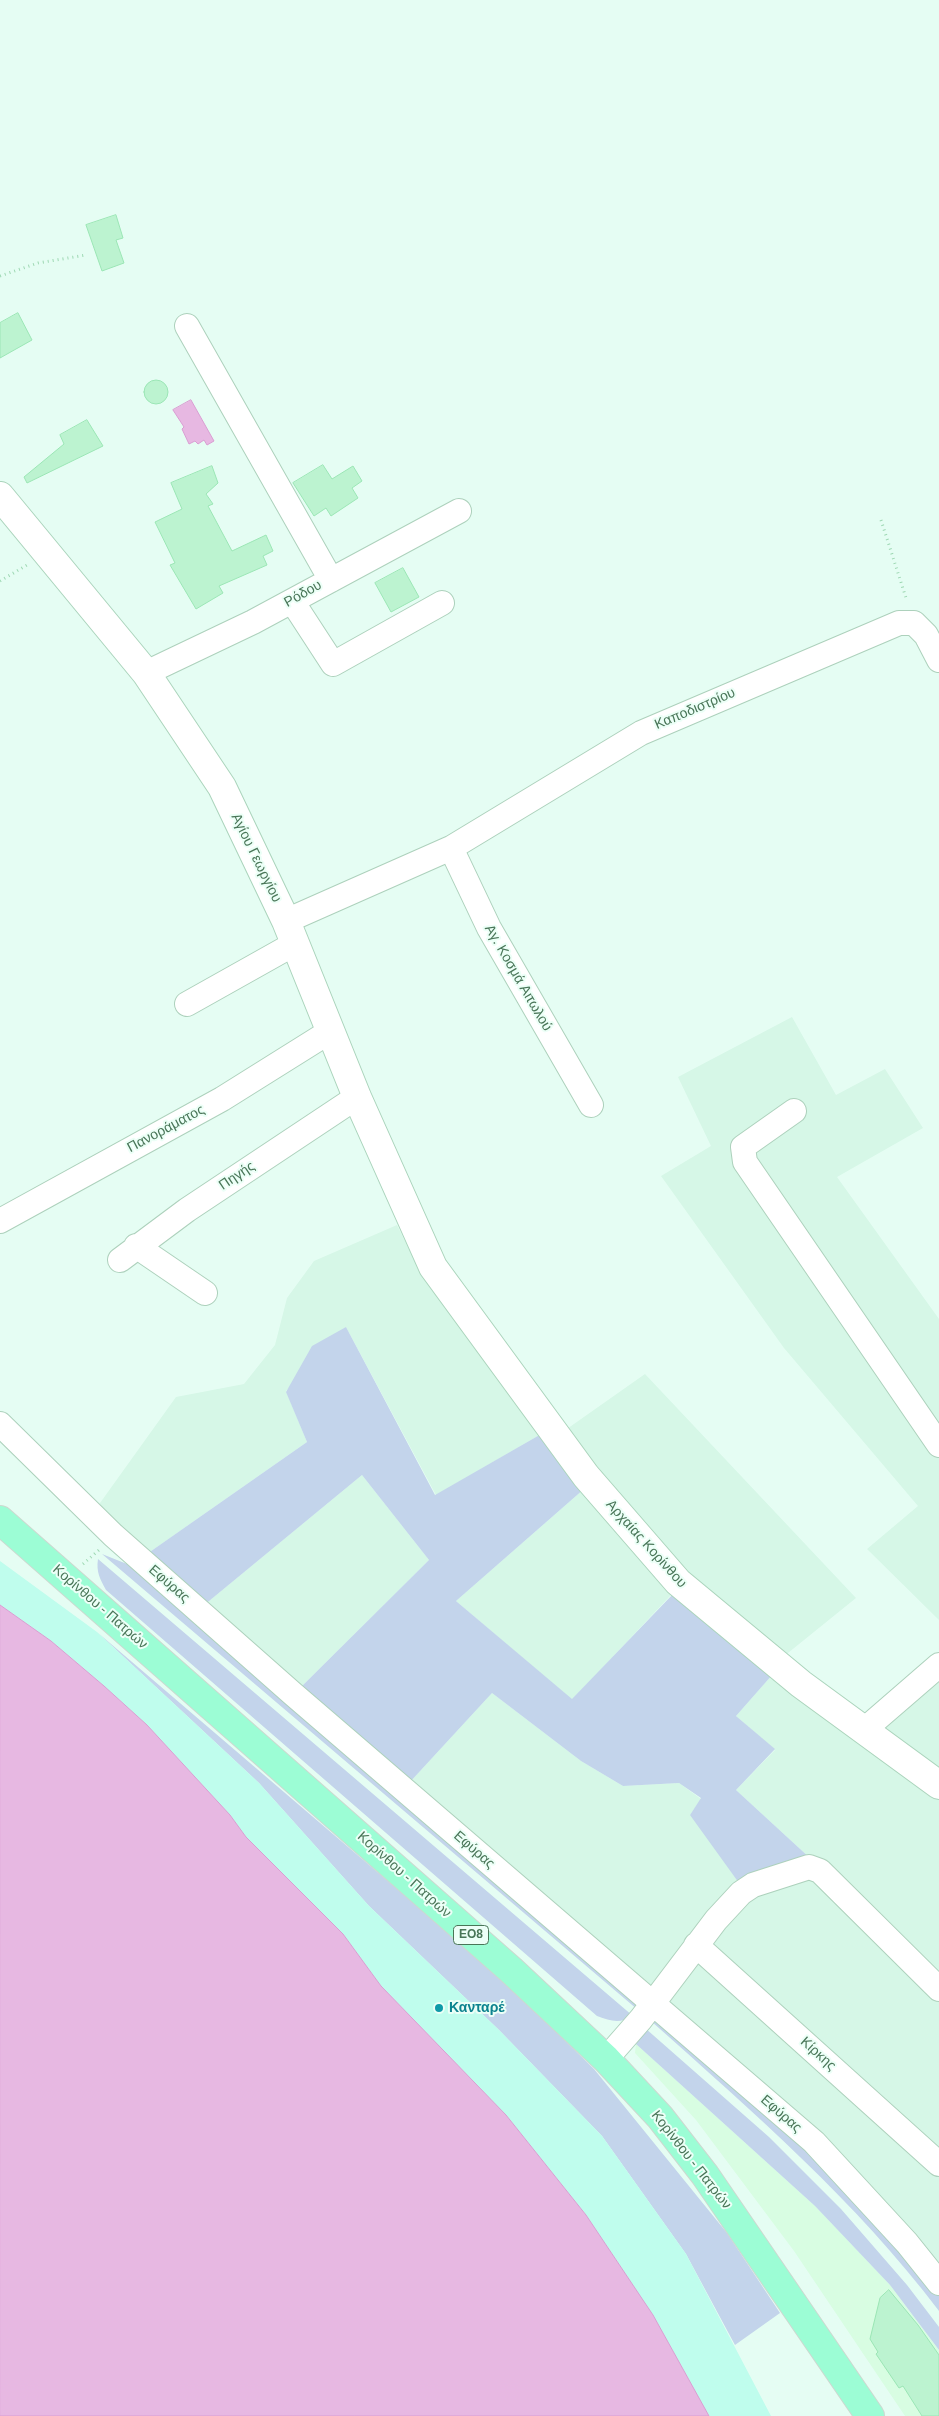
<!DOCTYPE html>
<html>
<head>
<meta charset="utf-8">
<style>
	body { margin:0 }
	canvas { display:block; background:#e5fdf3 }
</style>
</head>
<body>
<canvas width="939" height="2416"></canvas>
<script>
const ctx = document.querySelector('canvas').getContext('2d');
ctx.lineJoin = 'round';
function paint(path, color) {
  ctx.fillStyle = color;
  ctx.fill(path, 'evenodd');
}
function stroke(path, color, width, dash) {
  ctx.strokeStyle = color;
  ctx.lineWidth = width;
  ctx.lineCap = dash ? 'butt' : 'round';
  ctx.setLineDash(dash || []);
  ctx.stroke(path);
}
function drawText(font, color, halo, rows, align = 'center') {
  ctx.font = font + ' Arial,sans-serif';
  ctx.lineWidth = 4;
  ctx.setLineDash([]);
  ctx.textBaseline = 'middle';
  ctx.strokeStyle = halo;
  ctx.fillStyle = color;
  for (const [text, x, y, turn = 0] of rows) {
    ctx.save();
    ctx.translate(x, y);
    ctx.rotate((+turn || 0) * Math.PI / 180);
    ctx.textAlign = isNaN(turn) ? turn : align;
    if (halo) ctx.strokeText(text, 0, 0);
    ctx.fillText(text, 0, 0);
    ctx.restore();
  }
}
paint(new Path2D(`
	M792 1017 836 1095 885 1069 923 1128 837 1177 939 1319V1620L867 1549 918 1506 784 1348 661 1176 711 1146 678 1077Z
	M397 1225 423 1277 543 1433 436 1495 346 1327 286 1391 307 1442 144 1556 95 1510 176 1397 244 1384 275 1345 287 1298 314 1261Z
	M645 1374 856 1598 783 1657 687 1578 572 1700 456 1601 599 1476 564 1431Z
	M362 1475 429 1560 300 1688 203 1606Z
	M939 1673V2270L410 1782 492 1693 581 1761 623 1786 679 1783 701 1799 690 1815 811 1859 736 1790 775 1750 736 1716 773 1674 857 1737Z`), '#d6f7e7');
paint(new Path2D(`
	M636 2044 815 2206 890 2285 939 2350V2416H905L794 2251 696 2120 635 2053Z`), '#d8fde2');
paint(new Path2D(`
	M346 1327 435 1495 543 1433 584 1489 456 1601 572 1699 675 1592 773 1674 736 1716 775 1749 736 1790 811 1859 739 1883 690 1815 701 1798 679 1783 623 1786 581 1761 492 1693 410 1782 300 1688 429 1560 362 1475 203 1606 144 1556 307 1442 286 1392 312 1346Z
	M102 1554 127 1564 635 1996 638 2010Z
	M98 1559 633 2016C619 2024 611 2021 597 2016L106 1590C100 1579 96 1572 98 1559Z
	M97 1632 500 1977 594 2069 727 2233 780 2313 735 2345 686 2254 602 2136 499 2030 369 1906 259 1783Z
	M651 2021H662L780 2122 908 2257 939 2295V2311C856 2201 753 2112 651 2021Z
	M645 2028 769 2137 841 2209 907 2285 939 2327V2350L890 2285 815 2206 636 2044Z`), '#c3d4eb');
paint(new Path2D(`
	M0 1561 97 1632 259 1783 369 1906 499 2030 602 2136 686 2254 771 2416H709L653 2315 586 2215 506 2115 381 1986 343 1934 246 1837 230 1815 147 1725 104 1686 51 1641 0 1605Z`), '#bffded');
const water = new Path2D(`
	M191 400 214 441 207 445 204 440 198 444 195 441 189 444 182 429 184 427 173 410Z
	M0 1605 51 1641 104 1686 147 1725 230 1815 246 1837 343 1934 381 1986 506 2115 586 2215 653 2315 709 2416H0Z`);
paint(water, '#e7b8e2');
stroke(water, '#d99ed2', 1);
const building = new Path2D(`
	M116 215 123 238 116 240 124 263 102 271 86 225Z
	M18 313 32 340 0 358V323Z
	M144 392a12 12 0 1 1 24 0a12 12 0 1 1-24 0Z
	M87 420 103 446 27 483 24 477 64 444 60 435Z
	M323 465 332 479 353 466 362 481 352 488 358 498 331 516 326 508 314 516 293 483Z
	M212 466 218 483 206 494 213 504 208 506 232 551 266 535 273 551 263 556 267 565 219 586 223 593 196 609 170 565 175 563 155 522 182 509 171 483Z
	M403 568 419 597 391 612 375 583Z
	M889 2290 918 2325 939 2355V2416H922L903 2386 899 2388 876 2354 878 2352 870 2339 880 2298Z`);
paint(building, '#bcf3d0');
stroke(building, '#9be6b5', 1);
const street = new Path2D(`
	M187 326 331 580
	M292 601 333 664 442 603
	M146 673 253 622 459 511
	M451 848 489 928 591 1105
	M286 921 451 848 641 733 899 623H914L926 635 939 660
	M187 1004 294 944
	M794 1111 743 1147 745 1162 939 1445
	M0 1221 222 1099 329 1032
	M136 1246 205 1293
	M120 1260 187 1210 357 1097
	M0 1424 113 1535 293 1694 814 2142 907 2243 939 2283
	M864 1730 939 1665
	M696 1945 939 2164
	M606 2059 641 2019 716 1920 741 1893 753 1885 809 1867 820 1871 939 1989`);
const secondary = new Path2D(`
	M0 496 146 673 222 787 286 921 357 1097 433 1267 586 1476 678 1582 801 1684 939 1785`);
const primary = new Path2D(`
	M0 1520 511 1970 606 2059 660 2117 705 2175 870 2416`);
stroke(street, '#add1bc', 26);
stroke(secondary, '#abd4bc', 30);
stroke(primary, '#ccd9d0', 30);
stroke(new Path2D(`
	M0 276 38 263 86 255
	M881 520 907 601
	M0 581 27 565
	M83 1564 99 1550`), '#9ed8b3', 3, [1, 4]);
stroke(street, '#fff', 24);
stroke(secondary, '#fff', 28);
stroke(primary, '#9cfdd5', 28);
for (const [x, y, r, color] of [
	[439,2008,5,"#0f9aa8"]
]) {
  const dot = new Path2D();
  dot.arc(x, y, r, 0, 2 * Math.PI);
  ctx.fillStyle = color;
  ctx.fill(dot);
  stroke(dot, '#ecfff7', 2);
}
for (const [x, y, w] of [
	[471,1935,35]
]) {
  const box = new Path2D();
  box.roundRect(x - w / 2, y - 9.5, w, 19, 4);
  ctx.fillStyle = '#ecfff7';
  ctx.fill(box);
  stroke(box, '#497658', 1);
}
drawText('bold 12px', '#497658', null, [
	["ΕΟ8",471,1935]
]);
drawText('14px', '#497658', '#ecfff7', [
	["Ρόδου",303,594,-29],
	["Καποδιστρίου",695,709,-23],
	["Αγίου Γεωργίου",256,858,64],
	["Αγ. Κοσμά Αιτωλού",518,978,60],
	["Πανοράματος",166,1129,-28],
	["Πηγής",237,1176,-34],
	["Αρχαίας Κορίνθου",646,1544,48],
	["Εφύρας",169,1584,41],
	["Κορίνθου - Πατρών",100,1607,41],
	["Εφύρας",474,1850,41],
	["Κορίνθου - Πατρών",404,1875,42],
	["Κίρκης",818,2054,42],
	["Εφύρας",781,2114,41],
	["Κορίνθου - Πατρών",691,2160,52]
]);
drawText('bold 14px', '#0d838f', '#ecfff7', [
	["Κανταρέ",449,2008]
], 'left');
</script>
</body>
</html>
